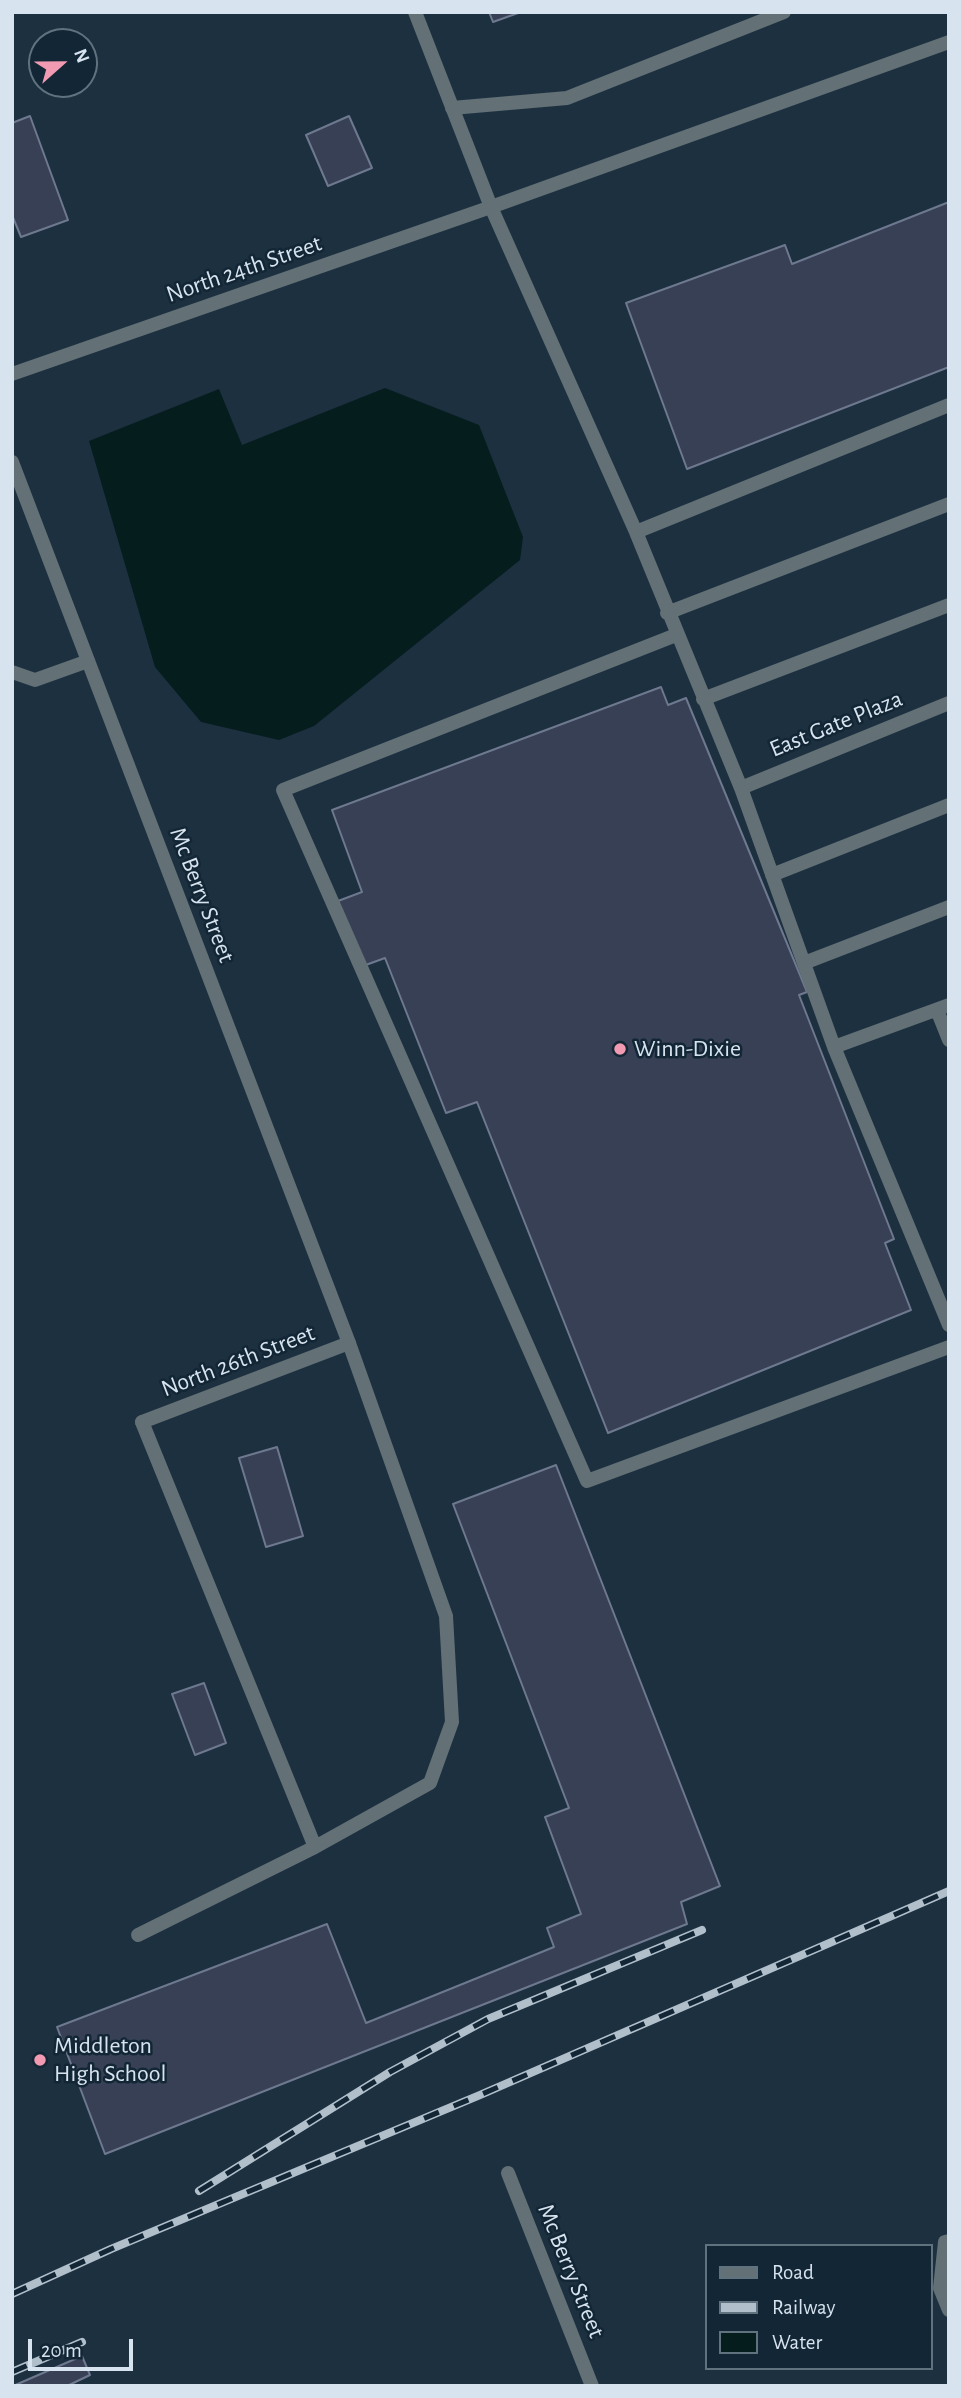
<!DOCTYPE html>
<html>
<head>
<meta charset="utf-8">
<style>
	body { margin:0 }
	#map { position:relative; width:961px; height:2398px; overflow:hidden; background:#1c3040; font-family:"Alegreya Sans",sans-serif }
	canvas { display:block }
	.frame { position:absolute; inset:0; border:14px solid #d7e3ee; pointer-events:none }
	.legend { position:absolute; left:705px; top:2244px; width:228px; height:126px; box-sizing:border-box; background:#122635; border:2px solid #61727f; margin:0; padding:9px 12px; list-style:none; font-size:21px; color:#d7e3ee }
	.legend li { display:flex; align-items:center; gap:14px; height:35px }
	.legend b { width:35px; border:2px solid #61727f }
	.north { position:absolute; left:28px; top:28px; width:70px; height:70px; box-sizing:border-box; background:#122635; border:2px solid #61727f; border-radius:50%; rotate:69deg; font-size:19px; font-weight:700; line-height:28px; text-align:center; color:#d7e3ee }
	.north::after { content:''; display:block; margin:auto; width:24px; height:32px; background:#f19ab1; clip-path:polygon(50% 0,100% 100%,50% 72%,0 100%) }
	.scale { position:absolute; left:28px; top:2339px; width:105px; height:32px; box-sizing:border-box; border:4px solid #d7e3ee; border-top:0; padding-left:9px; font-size:21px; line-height:24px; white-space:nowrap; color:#d7e3ee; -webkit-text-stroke:5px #122635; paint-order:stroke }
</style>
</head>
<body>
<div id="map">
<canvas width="961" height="2398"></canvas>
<div class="frame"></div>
<ul class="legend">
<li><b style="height:9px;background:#637075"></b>Road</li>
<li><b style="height:9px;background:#b1bfcb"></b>Railway</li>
<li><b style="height:19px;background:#061d1e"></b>Water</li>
</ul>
<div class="north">N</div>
<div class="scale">20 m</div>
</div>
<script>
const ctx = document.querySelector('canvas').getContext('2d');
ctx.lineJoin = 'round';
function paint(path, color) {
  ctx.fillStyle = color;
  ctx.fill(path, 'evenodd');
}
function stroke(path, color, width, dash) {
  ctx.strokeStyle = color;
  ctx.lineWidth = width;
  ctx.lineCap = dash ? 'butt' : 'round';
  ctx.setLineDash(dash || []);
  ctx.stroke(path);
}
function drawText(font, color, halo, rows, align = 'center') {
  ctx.font = font + ' "Alegreya Sans",sans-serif';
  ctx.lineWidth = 5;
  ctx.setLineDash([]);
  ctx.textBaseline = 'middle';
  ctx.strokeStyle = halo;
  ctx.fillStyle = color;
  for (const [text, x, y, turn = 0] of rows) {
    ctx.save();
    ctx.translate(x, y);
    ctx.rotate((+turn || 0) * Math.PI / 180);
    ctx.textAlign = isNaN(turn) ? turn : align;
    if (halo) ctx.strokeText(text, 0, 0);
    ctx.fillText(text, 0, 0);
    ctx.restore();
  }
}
paint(new Path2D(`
	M385 388 479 425 523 537 520 560 314 726 279 740 201 722 155 667 89 441 219 389 242 445Z`), '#061d1e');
const building = new Path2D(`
	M489 12H521L493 22Z
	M30 116 68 220 21 237 12 215V123Z
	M349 116 372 168 328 186 306 135Z
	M949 202V367L687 469 626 303 785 245 792 264Z
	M661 687 668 705 686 698 807 992 799 995 894 1239 885 1243 911 1310 608 1433 477 1102 446 1113 385 958 363 966 338 901 362 892 332 810Z
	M277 1447 303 1536 266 1547 239 1458Z
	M556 1465 720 1886 681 1902 687 1924 105 2154 57 2027 327 1924 366 2023 554 1947 547 1928 581 1914 545 1817 569 1808 453 1504Z
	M204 1683 226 1743 195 1755 172 1694Z
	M82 2356 90 2375 67 2386H13Z`);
paint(building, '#374055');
stroke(building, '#6e788f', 2);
stroke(new Path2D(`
	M949 42 491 207 636 532 741 788 834 1047 949 1325
	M452 108 567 98 784 12
	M636 532 949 405
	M667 613 949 504
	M676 635 283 790 587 1481 949 1347
	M12 672 35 680 88 661
	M703 699 949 605
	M741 788 949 703
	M772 875 949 805
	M804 963 949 907
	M937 1010 949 1040
	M834 1047 949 1005
	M142 1422 315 1847
	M138 1935 315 1847 430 1783 452 1722 446 1616 349 1343
	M949 2241 945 2242 940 2288 949 2310`), '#637075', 14);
stroke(new Path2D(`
	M12 374 491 207 415 12
	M12 462 349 1343 142 1422
	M508 2173 592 2386`), '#637075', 14);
const rail = new Path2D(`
	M199 2191 390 2072 488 2019 702 1930
	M12 2294 111 2249 480 2095 949 1891
	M12 2372 82 2342`);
stroke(rail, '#b1bfcb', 8);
stroke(rail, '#122635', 5, [16]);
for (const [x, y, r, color] of [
	[620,1049,7,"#f19ab1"],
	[40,2060,7,"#f19ab1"]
]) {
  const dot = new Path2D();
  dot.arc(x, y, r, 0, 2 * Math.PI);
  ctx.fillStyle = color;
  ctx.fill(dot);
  stroke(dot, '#122635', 2.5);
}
drawText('24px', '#d7e3ee', '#122635', [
	["North 24th Street",244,269,-19],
	["East Gate Plaza",836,724,-22],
	["Mc Berry Street",202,895,69],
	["North 26th Street",238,1361,-21],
	["Mc Berry Street",571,2271,68]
]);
drawText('24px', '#d7e3ee', '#122635', [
	["Winn-Dixie",634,1049],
	["Middleton",54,2046],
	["High School",54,2074]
], 'left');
</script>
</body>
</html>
